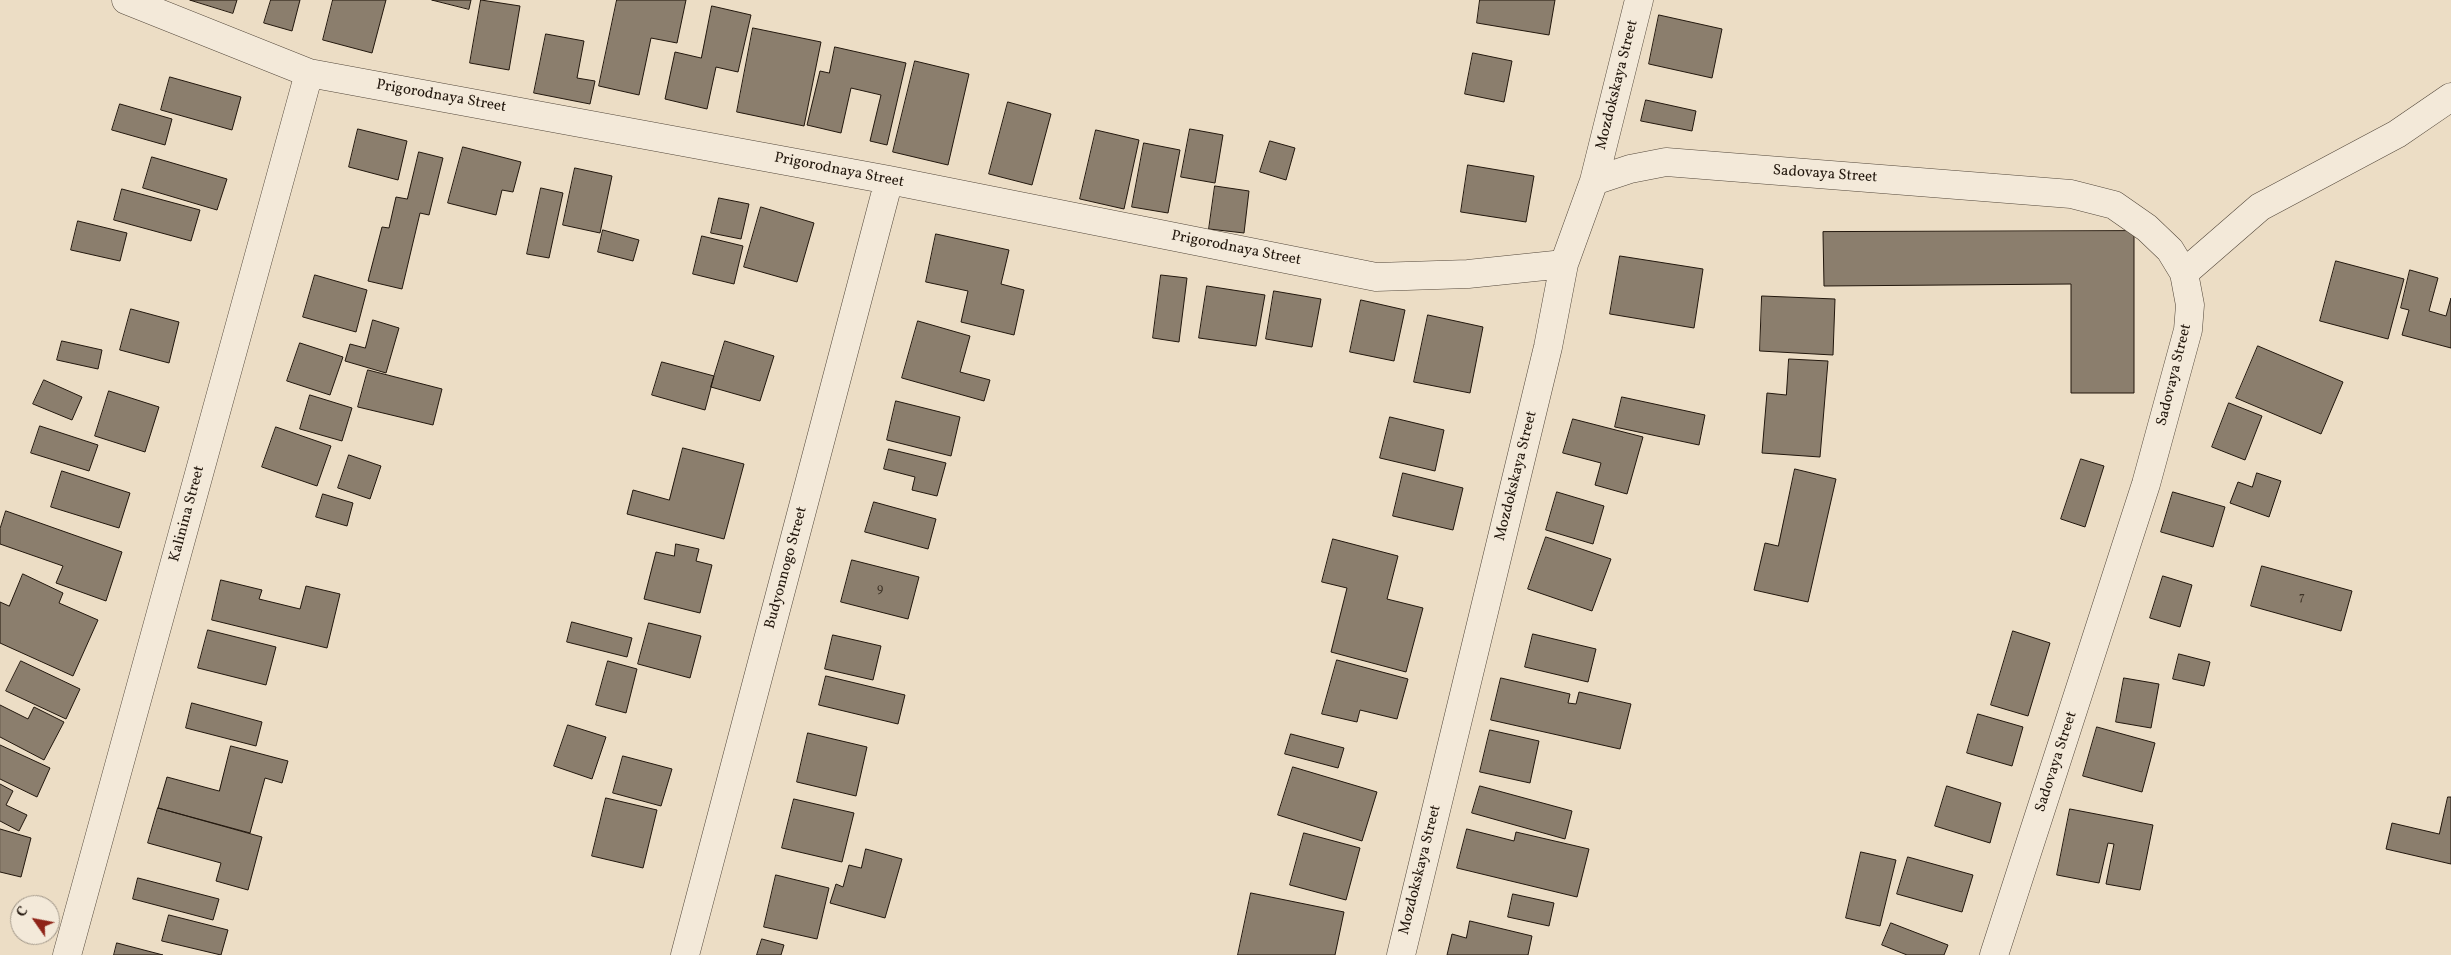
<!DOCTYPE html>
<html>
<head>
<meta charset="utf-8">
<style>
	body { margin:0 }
	#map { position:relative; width:2451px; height:955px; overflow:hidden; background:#ecddc5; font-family:Vollkorn,serif }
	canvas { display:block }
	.north { position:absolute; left:10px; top:895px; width:50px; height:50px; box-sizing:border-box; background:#f3e9d9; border:1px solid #9f9587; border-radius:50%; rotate:303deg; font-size:14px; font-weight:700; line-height:20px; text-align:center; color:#22170d }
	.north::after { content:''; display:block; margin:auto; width:18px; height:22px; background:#8f2418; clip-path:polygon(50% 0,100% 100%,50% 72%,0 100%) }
</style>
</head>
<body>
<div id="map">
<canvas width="2451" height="955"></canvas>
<div class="north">С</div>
</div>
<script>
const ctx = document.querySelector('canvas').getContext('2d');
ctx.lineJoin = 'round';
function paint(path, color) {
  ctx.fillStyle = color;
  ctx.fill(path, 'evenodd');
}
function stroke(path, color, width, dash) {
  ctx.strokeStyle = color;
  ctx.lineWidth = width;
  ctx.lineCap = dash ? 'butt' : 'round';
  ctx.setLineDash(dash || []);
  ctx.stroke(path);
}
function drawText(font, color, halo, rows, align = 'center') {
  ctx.font = font + ' Vollkorn,serif';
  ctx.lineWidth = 4;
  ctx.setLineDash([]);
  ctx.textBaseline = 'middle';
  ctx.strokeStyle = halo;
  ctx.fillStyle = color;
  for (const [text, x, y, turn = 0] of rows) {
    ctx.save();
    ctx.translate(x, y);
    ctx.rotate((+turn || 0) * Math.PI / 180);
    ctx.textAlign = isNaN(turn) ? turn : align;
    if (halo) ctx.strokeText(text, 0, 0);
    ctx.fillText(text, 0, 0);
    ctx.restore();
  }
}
const building = new Path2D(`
	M190 0H237L233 13Z
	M271 0H300L292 31 264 23Z
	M333 0H386L372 53 323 40Z
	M432 0H471L469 9Z
	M481 0 520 6 509 70 470 63Z
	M617 0H686L677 43 651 38 639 95 599 86Z
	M1480 0H1555L1549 35 1477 23Z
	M712 6 751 15 738 72 716 67 707 109 665 99 675 52 701 58Z
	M1659 15 1722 29 1712 78 1649 64Z
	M753 28 821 42 804 126 737 112Z
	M546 34 584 41 577 78 595 81 590 104 534 93Z
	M835 47 906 63 887 145 870 141 881 95 851 88 841 133 807 125 820 71 829 73Z
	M1473 53 1512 61 1504 102 1465 94Z
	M915 61 969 74 948 165 893 152Z
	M170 77 241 97 232 130 161 110Z
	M1646 100 1696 111 1692 131 1641 121Z
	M1008 102 1051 114 1032 185 989 174Z
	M120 104 172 119 165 145 112 130Z
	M358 129 407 141 398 180 349 167Z
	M1190 129 1223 135 1215 183 1181 177Z
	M1096 130 1139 140 1124 209 1080 199Z
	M1270 141 1295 148 1286 180 1260 172Z
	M1144 143 1180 150 1168 213 1132 207Z
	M463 147 521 162 513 192 502 190 496 215 448 203Z
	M419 152 443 158 429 215 420 213 402 289 368 281 382 227 389 228 396 197 407 199Z
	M152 157 227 179 217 210 143 188Z
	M1468 165 1534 176 1526 222 1461 212Z
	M575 168 612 176 600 233 563 225Z
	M1215 186 1249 191 1244 233 1209 229Z
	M541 188 563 193 549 258 527 254Z
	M122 189 200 210 191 241 114 220Z
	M719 198 749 204 741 239 711 233Z
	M761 207 814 223 797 282 744 267Z
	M78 221 127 233 120 261 71 250Z
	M603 230 639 240 633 261 598 252Z
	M2134 231V393H2071V284L1824 286 1823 232Z
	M936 234 1009 250 1001 284 1024 290 1014 335 961 322 968 291 926 282Z
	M702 236 743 246 734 284 693 274Z
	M1620 256 1703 269 1694 328 1610 314Z
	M2336 261 2404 279 2388 339 2320 321Z
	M2410 270 2438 278 2429 311 2446 316 2451 298V348L2402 335 2409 310 2401 308Z
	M315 275 367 290 356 332 303 317Z
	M1161 275 1187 278 1179 342 1153 338Z
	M1207 286 1265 295 1256 346 1199 338Z
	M1274 291 1321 299 1312 347 1266 339Z
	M1762 296 1835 299 1833 355 1760 351Z
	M1361 300 1405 310 1394 361 1350 352Z
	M131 309 179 322 169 363 120 350Z
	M1428 315 1483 327 1470 393 1414 382Z
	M373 320 399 328 386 373 345 361 350 344 365 348Z
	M918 321 970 336 960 372 990 380 984 401 902 378Z
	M62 341 102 350 98 369 57 360Z
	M725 341 774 356 760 401 711 387Z
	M300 343 343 357 330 395 287 381Z
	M2258 346 2343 382 2321 434 2236 398Z
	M1789 359 1828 361 1820 457 1762 453 1767 393 1786 395Z
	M662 362 714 376 705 410 652 395Z
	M368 370 442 389 433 425 358 407Z
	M44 380 82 397 72 420 33 404Z
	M109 391 159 407 145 452 95 436Z
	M310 395 352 408 342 441 300 429Z
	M1622 397 1705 415 1699 445 1615 427Z
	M896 401 960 417 951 456 887 440Z
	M2229 403 2262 416 2245 460 2212 447Z
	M1390 417 1444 430 1435 471 1380 458Z
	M1573 419 1643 437 1627 494 1595 485 1601 463 1563 453Z
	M40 426 98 445 89 471 31 453Z
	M276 427 331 446 317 486 262 467Z
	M683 448 744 464 724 539 627 514 633 490 669 500Z
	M889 449 946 463 937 496 912 490 915 477 884 469Z
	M349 455 381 466 370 499 338 488Z
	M2081 459 2104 466 2085 527 2061 519Z
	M1795 469 1836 479 1808 602 1754 590 1765 543 1778 546Z
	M62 471 130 493 119 528 51 507Z
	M1403 473 1463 488 1453 530 1393 516Z
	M2257 473 2281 481 2269 517 2230 503 2238 482 2252 487Z
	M1557 492 1604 506 1593 544 1546 530Z
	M2173 492 2225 507 2213 547 2161 532Z
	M323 494 353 503 347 526 316 517Z
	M874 502 936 519 928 549 865 532Z
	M6 511 122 552 106 601 56 583 63 566 0 544V529Z
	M1546 537 1611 559 1592 611 1528 589Z
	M1333 539 1398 556 1387 599 1423 608 1406 672 1331 652 1347 588 1322 582Z
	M676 544 699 549 696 561 712 565 700 613 644 599 656 552 674 556Z
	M852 560 919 577 908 619 841 602Z
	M2262 566 2352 591 2341 631 2251 606Z
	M23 574 63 593 59 603 98 620 73 676 0 643V602L9 606Z
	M2163 576 2192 585 2180 627 2150 618Z
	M221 580 262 590 259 599 300 609 306 586 340 594 327 648 212 620Z
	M572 622 632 638 627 657 567 642Z
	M649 623 701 636 690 678 638 664Z
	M208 630 276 647 266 685 198 668Z
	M2013 631 2050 643 2028 716 1991 705Z
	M1533 634 1596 649 1588 682 1525 667Z
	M833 635 881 646 873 680 825 669Z
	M2179 654 2210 662 2204 686 2173 679Z
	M1337 660 1408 679 1397 719 1360 710 1357 722 1322 714Z
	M21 661 80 689 66 719 6 691Z
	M608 661 637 669 626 713 596 705Z
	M826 676 905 695 898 724 819 705Z
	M1501 678 1570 694 1568 703 1576 704 1579 692 1631 704 1620 749 1491 720Z
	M2124 678 2159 684 2151 728 2116 722Z
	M192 703 262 722 256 746 186 728Z
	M0 705 28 719 34 707 64 722 44 760 0 737Z
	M1978 714 2023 727 2012 766 1967 753Z
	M568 725 606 737 592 779 554 766Z
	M2097 727 2155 743 2142 792 2083 776Z
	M1490 730 1539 741 1530 783 1480 772Z
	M808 733 867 747 856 796 797 782Z
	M1291 734 1344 748 1338 768 1285 754Z
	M0 745 50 768 37 797 0 779Z
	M231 746 288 761 282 783 265 778 250 833 158 808 167 777 219 791Z
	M623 756 672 769 661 806 613 793Z
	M1293 767 1377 792 1362 841 1278 815Z
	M0 784 13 791 6 805 27 815 19 831 0 821Z
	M1480 786 1572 811 1565 839 1472 813Z
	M1947 786 2001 803 1990 843 1935 826Z
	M2448 797H2451V864L2386 849 2392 823 2439 834Z
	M606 798 657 810 643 868 592 856Z
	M794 799 854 813 842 862 782 848Z
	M158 808 262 837 248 890 216 881 221 863 148 843Z
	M2070 809 2153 825 2140 890 2106 884 2114 844 2108 843 2099 883 2057 875Z
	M0 829 31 838 21 877 0 872Z
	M1467 829 1514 841 1516 832 1589 849 1577 897 1457 868Z
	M1304 833 1360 848 1346 900 1290 885Z
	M866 849 902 859 885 918 830 903 836 884 843 887 849 865 861 868Z
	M1861 852 1896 860 1880 926 1846 918Z
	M1908 857 1973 875 1962 912 1897 894Z
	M776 875 829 888 817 939 764 927Z
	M138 878 219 899 213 920 133 899Z
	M1251 893 1344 912 1335 955H1238Z
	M1513 894 1554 903 1549 926 1508 917Z
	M169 915 228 930 221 955 162 941Z
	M1470 921 1532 936 1528 955H1447L1452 934 1466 938Z
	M1891 923 1948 945 1944 955H1907L1882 945Z
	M762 939 784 945 781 955H757Z
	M117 943 163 955H114Z`);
paint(building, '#8b7e6d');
stroke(building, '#22170d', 1);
const minor = new Path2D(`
	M126 0 309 73 889 180 1376 277 1468 274 1564 264
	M1594 181 1630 169 1666 162 2071 194 2114 205 2147 228 2170 250 2184 273 2190 305 2188 330 2146 484 1994 955
	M2184 273 2260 207 2397 134 2451 97
	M67 955 309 73
	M685 955 889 180
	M1401 955 1548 347 1564 264 1594 181 1639 0`);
stroke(minor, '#54483b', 29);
stroke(minor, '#f3e9d9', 28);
drawText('12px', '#3c3125', null, [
	["9",880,590],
	["7",2302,598]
]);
drawText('15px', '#22170d', '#f3e9d9', [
	["Mozdokskaya Street",1618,85,-76],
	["Prigorodnaya Street",441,97,10],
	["Prigorodnaya Street",839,171,11],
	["Sadovaya Street",1825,175,4],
	["Prigorodnaya Street",1236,249,11],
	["Sadovaya Street",2175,375,-76],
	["Mozdokskaya Street",1517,476,-76],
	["Kalinina Street",188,514,-75],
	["Budyonnogo Street",787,568,-75],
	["Sadovaya Street",2057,762,-72],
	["Mozdokskaya Street",1421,870,-76]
]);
</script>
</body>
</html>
